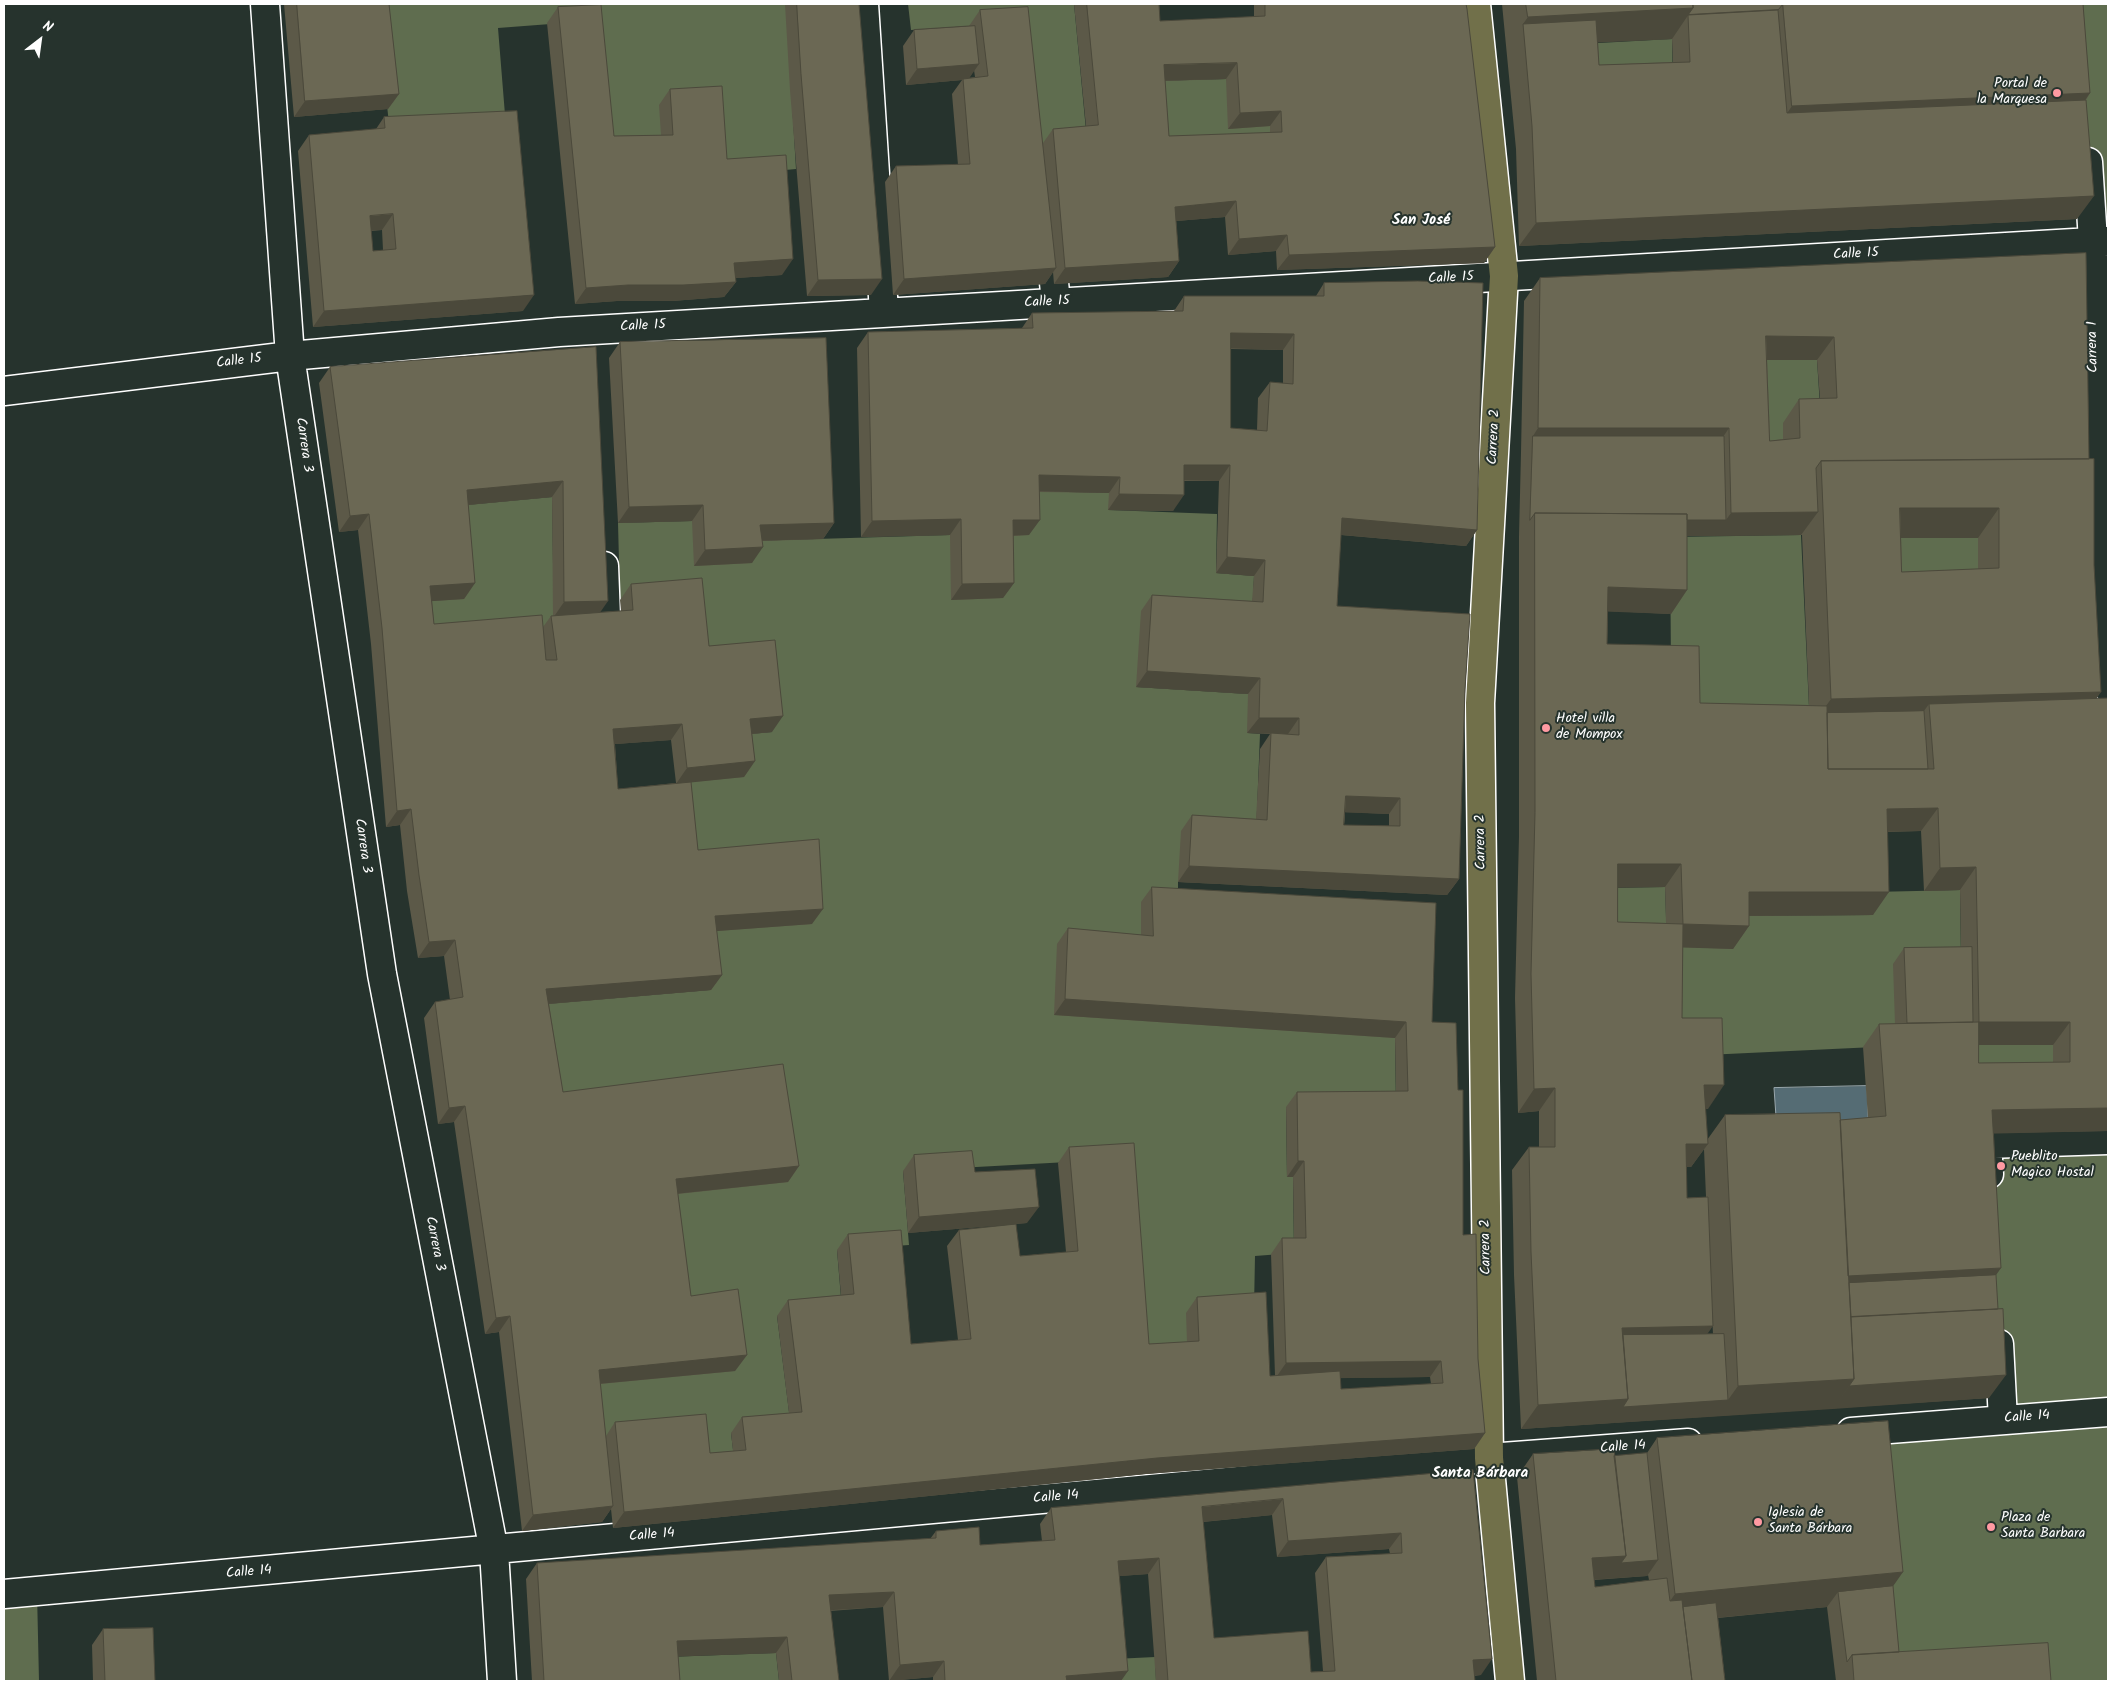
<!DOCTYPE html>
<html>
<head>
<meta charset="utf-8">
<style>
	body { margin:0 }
	#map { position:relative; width:2112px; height:1685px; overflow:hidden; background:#26332d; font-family:Kalam,sans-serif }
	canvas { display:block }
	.frame { position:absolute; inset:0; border:5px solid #fff; pointer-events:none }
	.north { position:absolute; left:15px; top:15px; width:50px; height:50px; -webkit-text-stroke:4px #26332d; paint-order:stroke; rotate:30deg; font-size:14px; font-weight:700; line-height:20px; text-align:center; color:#fff }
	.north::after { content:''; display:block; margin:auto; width:18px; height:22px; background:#fff; clip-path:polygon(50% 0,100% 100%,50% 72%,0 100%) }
</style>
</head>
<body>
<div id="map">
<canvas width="2112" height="1685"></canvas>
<div class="frame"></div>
<div class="north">N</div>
</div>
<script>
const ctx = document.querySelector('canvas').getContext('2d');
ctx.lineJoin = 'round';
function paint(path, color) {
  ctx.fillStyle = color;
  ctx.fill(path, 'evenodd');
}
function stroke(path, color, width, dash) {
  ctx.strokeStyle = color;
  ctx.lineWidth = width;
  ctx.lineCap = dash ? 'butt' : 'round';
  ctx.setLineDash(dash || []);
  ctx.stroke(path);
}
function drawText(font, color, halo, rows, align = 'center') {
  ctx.font = font + ' Kalam,sans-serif';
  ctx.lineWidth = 4;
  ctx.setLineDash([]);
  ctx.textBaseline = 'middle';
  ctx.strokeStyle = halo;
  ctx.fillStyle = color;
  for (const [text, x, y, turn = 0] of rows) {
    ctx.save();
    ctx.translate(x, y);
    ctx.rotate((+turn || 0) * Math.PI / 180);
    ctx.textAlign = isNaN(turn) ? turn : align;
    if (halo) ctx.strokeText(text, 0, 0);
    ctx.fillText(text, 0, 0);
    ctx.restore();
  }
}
paint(new Path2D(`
	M376 4H786L796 169 775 171 662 151 603 152 590 21 498 28 506 127 390 133Z
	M908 4H1074L1087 141 1041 147 1027 22 911 30Z
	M2079 4H2108V241H2093Z
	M1672 39 1673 85 1583 88 1580 44Z
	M1226 79 1270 126 1271 148 1158 152 1153 81Z
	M1750 360H1817L1821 422 1784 461 1753 464Z
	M1028 491 1109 493V510L1217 514 1216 573 1254 576 1252 618 1136 687 1248 694V733L1260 734 1256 836 1178 882V904L1395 1038 1396 1106 1286 1108 1287 1177H1293L1294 1253 1255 1256 1254 1308 1188 1357 1138 1360 1123 1159 903 1171 909 1245 837 1250 842 1310 777 1316 791 1428 731 1433 735 1466 594 1439 587 1385 680 1312 552 1108 535 1005 710 990 687 866 676 784 739 735 772 732 698 662 691 594 620 600 618 523 692 521 749 541 950 535 1002 536Z
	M552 497 554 630 423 640 419 602 456 506Z
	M1801 535 1810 729 1684 726 1671 670 1670 537Z
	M1879 538H1978V598L1880 602Z
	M1665 887 1667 947 1732 916 1872 915V892L1960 890 1961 963 1896 1046 1706 1055 1601 946 1602 888Z
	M1962 1045H2053V1085L1963 1086Z
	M2108 1140V1681H2044L1889 1676 1865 1431 2003 1420 1987 1144Z
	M37 1592 39 1681H4V1594Z
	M776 1653 779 1681H668L666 1657Z
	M1155 1657 1156 1681H1117L1114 1659Z`), '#5f6d4f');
const water = new Path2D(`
	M1867 1086 1869 1140 1778 1145 1774 1088Z`);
paint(water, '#556c74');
stroke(water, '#99a7ac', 1);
const minor = new Path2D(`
	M265 4 290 356 382 974 494 1551 502 1681
	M864 4 884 312
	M2088 162 2093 241 2098 657 2104 683 2108 688
	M1049 234 1056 302
	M4 391 290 356 559 332 2108 241
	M604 566 606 617
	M1989 1174 1987 1144 2108 1140
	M1999 1344 2003 1420
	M1851 1432 2108 1412
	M4 1594 1489 1458 1688 1443`);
const major = new Path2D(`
	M1476 4 1504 276 1480 703 1489 1458 1510 1681`);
stroke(minor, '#fff', 31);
stroke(major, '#fff', 31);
stroke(minor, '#26332d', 28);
stroke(major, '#71704a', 28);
paint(new Path2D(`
	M284 4H389L399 94 388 109 294 117Z
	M785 4H859L871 295 807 296 790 90Z
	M1074 4H1159L1160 21 1254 17V4H1466L1495 247 1484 263 1277 270 1276 251 1228 255 1225 217 1176 221 1179 261 1168 277 1054 284 1053 272 1045 284 893 295 885 182 896 166 958 165 952 94 962 80 906 85 903 46 914 30 969 26 980 10 1043 143 1053 129 1086 126ZM974 70 975 77 969 78ZM1226 79 1228 129 1270 126V133L1169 136 1165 81Z
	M1502 4H2083L2090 93 2086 100 2077 219 1519 246 1516 149ZM1672 39 1673 62 1599 65 1598 42Z
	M558 7 614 136 661 135 659 105 670 89 727 159 782 275 735 278 736 282 724 297 672 301H617L575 304 547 23Z
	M384 117 523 311 313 327 298 151 309 135 376 129ZM382 230 383 250 373 251 371 231Z
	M2086 253 2089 459 2094 565 2096 699 2108 1131 1994 1133 1996 1275 1989 1398 1521 1429 1514 1275 1512 1170 1529 1147H1539V1111L1518 1113 1515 998 1519 836V536L1521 452 1524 301 1540 278ZM1767 360H1817L1820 399H1799L1783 423V439L1770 441ZM1802 535 1809 705 1700 703 1607 644 1608 611 1671 614 1687 590V536ZM1901 538H1978V569L1902 572ZM1921 831 1924 891 1960 890 1961 947 1904 948 1893 964 1895 1024H1879L1863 1047 1868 1118 1840 1120 1725 1115 1707 1140 1705 1109H1708L1682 1018 1683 947 1733 949 1749 926V916L1873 915 1887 832ZM1618 887H1665L1666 923 1618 922ZM1979 1045H2053V1062L1979 1063ZM1704 1149 1706 1197 1687 1198V1167H1691ZM1711 1296 1713 1334H1707Z
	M1324 283 1477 530 1466 546 1341 535 1337 606 1465 689 1459 879 1447 895 1178 882 1181 831 1192 815 1256 819 1260 749 1270 734 1247 733 1248 694 1136 687 1141 611 1152 595 1252 601 1254 576 1216 573 1219 481H1184L1173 511 1108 510 1109 493 1039 492 1029 535 1013 536 1014 583 1003 598 951 600 950 535 861 537 857 348 868 332 1022 328 1032 313 1174 311 1184 296H1316ZM1231 349 1283 350V384L1270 382 1258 398 1257 430 1231 428ZM1345 812 1389 814V826L1344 825Z
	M620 342 834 523 823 539 762 541 752 563 694 566 692 521 618 523 609 358Z
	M596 347 600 612 621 611 620 600 631 584 709 646 772 732 752 734 755 761 744 777 691 782 698 850 812 924 716 931 722 975 711 990 549 1004 563 1092 799 1166 788 1182 678 1194 691 1296 747 1355 735 1371 600 1384 606 1436 615 1422 710 1453 733 1451 731 1433 742 1417 789 1413 777 1316 788 1300 841 1295 837 1250 848 1234 911 1344 958 1340 947 1246 959 1230 1020 1256 1066 1252 1058 1163 1069 1147 1149 1344 1187 1342 1186 1313 1197 1297 1270 1376H1275L1271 1254 1282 1238H1294L1293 1177H1287L1286 1107 1297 1092 1396 1091 1395 1038 1054 1015 1057 944 1068 928 1141 935V902L1152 887 1432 1022 1458 1090 1463 1235 1478 1359 1485 1433 1474 1449 1146 1474 613 1528 611 1509 602 1522 522 1531 499 1332 485 1334 454 1122 438 1124 424 1018 435 1002 450 1000 444 956 418 958 407 891 400 825 386 827 371 644 358 530 339 532 319 383 330 367ZM552 497 553 616H551L543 627 434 624 432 601 464 599 475 583 468 505ZM671 740 676 783 618 789 615 744ZM1430 1377 1431 1384 1341 1389 1340 1378Z
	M914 1155 975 1172 1027 1223 908 1233 903 1171Z
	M1657 1438 1893 1586 1899 1652 2051 1681H1836L1827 1607 1718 1618 1725 1681H1537L1517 1477 1533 1454 1614 1456 1647 1453ZM1648 1575 1649 1580 1595 1587 1594 1580 1647 1576Z
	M1473 1470 1481 1675 1474 1676 1475 1681H1156L1148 1574 1119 1576 1121 1681H933V1677L889 1681 883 1607 830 1611 839 1681H779L776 1653 678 1656 680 1681H532L526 1579 537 1563 930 1539 936 1531 980 1545 1042 1541 1040 1524 1051 1508ZM1272 1515 1277 1557 1389 1549 1390 1554 1326 1557 1315 1573 1323 1671 1311 1672 1214 1638 1203 1522Z
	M103 1629 155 1681H93L92 1645Z`), '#5c5948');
paint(new Path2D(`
	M1693 8 1672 39 1525 46 1523 24 1528 17Z
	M1237 63 1226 79 1153 81 1164 65Z
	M979 64 968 80 963 79 962 80 906 85 917 69Z
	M2090 93 2069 123 1771 137 1792 106Z
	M399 94 388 109 294 117 305 101Z
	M1281 111 1270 126 1228 129 1240 113Z
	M2094 196 2077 219 1519 246 1536 223Z
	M1236 201 1225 217 1164 222 1175 207Z
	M393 214 382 230 359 231 370 216Z
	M1287 235 1276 251 1228 255 1239 239Z
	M1495 247 1484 263 1277 270 1289 255Z
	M793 259 782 275 723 279 734 263Z
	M1179 261 1168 277 1054 284 1065 268Z
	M1056 268 1045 284 893 295 904 279Z
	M882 279 871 295 807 296 818 280Z
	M736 282 724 297 672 301H617L575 304 586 288 628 285Z
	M534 295 523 311 313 327 324 311Z
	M1231 333 1294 334 1283 350 1220 348Z
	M1766 336 1834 337 1817 360H1750Z
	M1538 428H1729L1713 452 1533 436Z
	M1184 465H1230L1219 481 1173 480Z
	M1039 475 1120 477 1109 493 1028 491Z
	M563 481 552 497 456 506 467 490Z
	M1119 494 1184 495 1173 511 1108 510Z
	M703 505 692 521 618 523 629 507Z
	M1900 508H1999L1978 538H1879Z
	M1818 512 1801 535 1715 536H1535V520H1726L1731 513Z
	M369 514 358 530 339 532 350 516Z
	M1342 518 1477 530 1466 546 1331 534Z
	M961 519 950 535 861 537 872 521Z
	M1013 520H1040L1029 535 1002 536Z
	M834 523 823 539 749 541 760 525Z
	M763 547 752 563 694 566 705 550Z
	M1227 557 1265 560 1254 576 1216 573Z
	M475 583 464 599 419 602 430 586Z
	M1014 583 1003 598 951 600 962 584Z
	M1608 587 1687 590 1671 614 1592 611Z
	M608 601 597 617 553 618 564 602Z
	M1147 671 1260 678 1248 694 1136 687Z
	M2101 692 2080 723 1929 704 1913 726 1821 713 1831 699Z
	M783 716 772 732 739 735 750 719Z
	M1259 718H1299L1288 734 1247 733Z
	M682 724 671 740 602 745 613 729Z
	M755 761 744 777 676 784 687 768Z
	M1346 796 1400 798 1389 814 1334 812Z
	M1938 808 1921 831 1871 832 1887 809Z
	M411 809 400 825 386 827 397 811Z
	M1618 864H1681L1665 887 1602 888Z
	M1189 866 1459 879 1447 895 1178 882Z
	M1976 867 1960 890 1924 891 1940 868Z
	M1749 892H1889L1873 915 1732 916Z
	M823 909 812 924 704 932 715 916Z
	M1683 924 1749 926 1733 949 1666 947Z
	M455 940 444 956 418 958 429 942Z
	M722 975 711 990 535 1005 546 989Z
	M1065 999 1406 1022 1395 1038 1054 1015Z
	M1979 1022H2070L2053 1045H1962Z
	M1704 1085H1724L1708 1109 1688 1108Z
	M1555 1088 1539 1111 1518 1113 1534 1089Z
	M465 1106 454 1122 438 1124 449 1108Z
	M2108 1108V1131L1976 1134 1992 1110Z
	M1686 1144H1708L1691 1167H1670Z
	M1298 1161H1304L1293 1177H1287Z
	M799 1166 788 1182 665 1195 676 1179Z
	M1039 1207 1027 1223 908 1233 919 1217Z
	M2001 1268 1985 1291 1837 1283 1842 1276Z
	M510 1316 499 1332 485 1334 496 1318Z
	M1713 1326 1696 1350 1618 1351 1622 1328Z
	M747 1355 735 1371 587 1385 599 1370Z
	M1441 1361 1430 1377 1275 1379 1286 1363Z
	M2006 1375 1989 1398 1833 1409 1849 1386Z
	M1854 1379 1833 1409 1521 1429 1538 1405 1628 1399 1728 1400 1738 1386Z
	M1485 1433 1474 1449 1146 1474 613 1528 624 1512 1157 1458Z
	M1283 1499 1272 1515 1191 1523 1202 1507Z
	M613 1506 602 1522 522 1531 533 1515Z
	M1401 1533 1389 1549 1277 1557 1288 1541Z
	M1626 1556 1658 1560 1647 1576 1575 1581 1592 1558Z
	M1159 1558 1148 1574 1107 1577 1118 1561Z
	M1903 1572 1882 1602 1838 1592 1827 1607 1654 1624 1675 1594Z
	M894 1592 883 1607 817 1611 829 1595Z
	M787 1637 776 1653 666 1657 677 1641Z
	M1492 1659 1481 1675 1462 1676 1473 1660Z
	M944 1661 933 1677 889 1681 900 1665Z
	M1128 1671 1121 1681H1063L1066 1676Z`), '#4b493b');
const building = new Path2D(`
	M297 4H389L399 94 305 101Z
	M797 4H859L882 279 818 280 801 74Z
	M1087 4H1159L1160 21 1265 16V4H1466L1467 9 1495 247 1289 255 1287 235 1239 239 1236 201 1175 207 1179 261 1065 268 1053 129 1098 125ZM1237 63 1240 113 1281 111 1282 132 1169 136 1164 65Z
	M1526 4H1693V8L1528 17Z
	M1693 4H1783L1778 10 1688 15 1693 8Z
	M1783 4H2083L2090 93 1792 106Z
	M601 5 614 136 673 135 670 89 722 86 727 159 786 155 793 259 734 263 736 282 683 285H628L586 288 558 7Z
	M1028 7 1056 268 904 279 896 166 970 164 963 79 988 76 980 10Z
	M1778 10 1787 113 2086 100 2094 196 1536 223 1532 126 1523 24 1596 20 1599 65 1690 62 1688 15Z
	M975 26 979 64 917 69 914 30Z
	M517 111 534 295 324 311 309 135 385 128 384 117ZM393 214 396 249 373 251 370 216Z
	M2086 253 2089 459 1821 461 1816 468 1818 512 1731 513 1729 428H1538L1540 278ZM1766 336 1834 337 1837 398 1799 399 1800 438 1770 441Z
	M1418 281 1483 283 1477 530 1342 518 1337 606 1470 614 1465 689 1459 879 1189 866 1192 815 1267 820 1271 733 1299 735V718H1259L1260 678 1147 671 1152 595 1263 602 1265 560 1227 557 1230 465H1184V495L1119 494 1120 477 1039 475 1040 520H1013L1014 583 962 584 961 519 872 521 868 332 1033 328 1032 313 1183 311 1184 296H1324V283ZM1231 333 1294 334 1293 384 1270 382 1267 431 1231 428ZM1346 796 1400 798V826L1344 825Z
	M826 338 834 523 760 525 763 547 705 550 703 505 629 507 620 342Z
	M596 347 608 601 564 602 563 481 467 490 475 583 430 586 434 624 542 615 546 660H557L551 616 633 610 631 584 702 578 709 646 775 640 783 716 750 719 755 761 687 768 682 724 613 729 618 789 691 782 698 850 819 839 823 909 715 916 722 975 546 989 563 1092 783 1064 799 1166 676 1179 691 1296 738 1289 747 1355 599 1370 613 1506 533 1515 510 1316 496 1318 465 1106 449 1108 435 1002 463 997 455 940 429 942 419 875 411 809 397 811 382 628 369 514 350 516 330 367Z
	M1533 436H1724L1726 520H1687V514L1535 513 1530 520Z
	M2094 459V565L2101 692 1831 699 1821 461ZM1900 508H1999V568L1902 572Z
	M1535 513 1687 514V590L1608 587 1607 644 1699 646 1700 703 1827 706 1828 769H1934L1929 704 2108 698V1108L1992 1110 2001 1268 1848 1276 1840 1120 1886 1116 1879 1024 1979 1022 1976 867 1940 868 1938 808 1887 809 1889 892H1749V926L1683 924 1682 1018H1722L1724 1085H1704L1708 1144H1686L1687 1198 1708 1197 1713 1326 1622 1328 1628 1399 1538 1405 1531 1252 1529 1147H1555V1088L1534 1089 1531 974 1535 813ZM1618 864H1681L1683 924 1618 922ZM1979 1022H2070V1062L1979 1063Z
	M1924 711 1928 769H1828L1827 713Z
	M1152 887 1436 903 1432 1022 1456 1023 1458 1090H1463V1235L1476 1234 1478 1359 1485 1433 1157 1458 624 1512 615 1422 706 1414 710 1453 746 1450 742 1417 802 1412 788 1300 854 1294 848 1234 901 1230 911 1344 971 1339 959 1230 1016 1224 1020 1256 1078 1251 1069 1147 1134 1143 1149 1344 1199 1341 1197 1297 1266 1292 1270 1376 1340 1371 1341 1389 1443 1383 1441 1361 1286 1363 1282 1238H1306L1304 1161H1298L1297 1092 1408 1091 1406 1022 1065 999 1068 928 1153 936Z
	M1972 947 1973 1022 1907 1023 1904 948Z
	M1840 1113 1854 1379 1738 1386 1725 1115Z
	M972 1151 975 1172 1035 1169 1039 1207 919 1217 914 1155Z
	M1996 1275 1998 1309 1851 1317 1849 1283Z
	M2003 1309 2006 1375 1849 1386 1854 1379 1851 1317Z
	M1724 1334 1728 1400 1623 1407 1628 1399 1623 1335Z
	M1888 1421 1903 1572 1675 1594 1657 1438Z
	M1614 1449 1626 1556 1592 1558 1595 1587 1667 1578 1670 1601 1682 1600 1692 1681H1556L1533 1454Z
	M1647 1453 1658 1560 1621 1563 1626 1556 1614 1456Z
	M1473 1470 1492 1659 1473 1660 1475 1681H1168L1159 1558 1118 1561 1128 1671 1066 1676 1067 1681H945L944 1661 900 1665 894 1592 829 1595 839 1681H792L787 1637 677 1641 680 1681H544L537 1563 936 1538V1531L979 1527 980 1545 1055 1540 1051 1508ZM1283 1499 1288 1541 1401 1533 1402 1553 1326 1557 1335 1671 1311 1672 1308 1631 1214 1638 1202 1507Z
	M1893 1586 1899 1652 1852 1655 1847 1662 1838 1592Z
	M1716 1603 1725 1681H1692L1683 1607Z
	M153 1628 155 1681H105L103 1629Z
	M2048 1643 2051 1681H1854L1852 1655Z`);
paint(building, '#6b6854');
stroke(building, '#4b493b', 1);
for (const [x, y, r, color] of [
	[2057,93,5,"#ff9aa2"],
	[1546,728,5,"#ff9aa2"],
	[2001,1166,5,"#ff9aa2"],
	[1758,1522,5,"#ff9aa2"],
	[1991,1527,5,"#ff9aa2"]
]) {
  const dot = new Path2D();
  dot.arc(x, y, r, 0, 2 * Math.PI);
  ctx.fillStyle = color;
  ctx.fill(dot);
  stroke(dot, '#26332d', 2);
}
drawText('14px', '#fff', '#26332d', [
	["Portal de",2047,85,"right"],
	["la Marquesa",2047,101,"right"],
	["Hotel villa",1556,720],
	["de Mompox",1556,736],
	["Pueblito",2011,1158],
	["Magico Hostal",2011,1174],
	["Iglesia de",1768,1514],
	["Santa Bárbara",1768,1530],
	["Plaza de",2001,1519],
	["Santa Barbara",2001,1535]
], 'left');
drawText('14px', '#fff', '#26332d', [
	["Calle 15",1856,255,-3],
	["Calle 15",1451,279,-3],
	["Calle 15",1047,303,-3],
	["Calle 15",643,327,-3],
	["Carrera 1",2094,347,-91],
	["Calle 15",239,362,-7],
	["Carrera 2",1495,437,-87],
	["Carrera 3",303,445,82],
	["Carrera 2",1482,842,-91],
	["Carrera 3",362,846,82],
	["Carrera 3",434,1244,79],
	["Carrera 2",1487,1247,-91],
	["Calle 14",2027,1418,-4],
	["Calle 14",1623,1448,-4],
	["Calle 14",1056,1498,-5],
	["Calle 14",652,1536,-5],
	["Calle 14",249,1573,-5]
]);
drawText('bold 15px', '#fff', '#26332d', [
	["San José",1421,221],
	["Santa Bárbara",1480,1474]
]);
</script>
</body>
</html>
